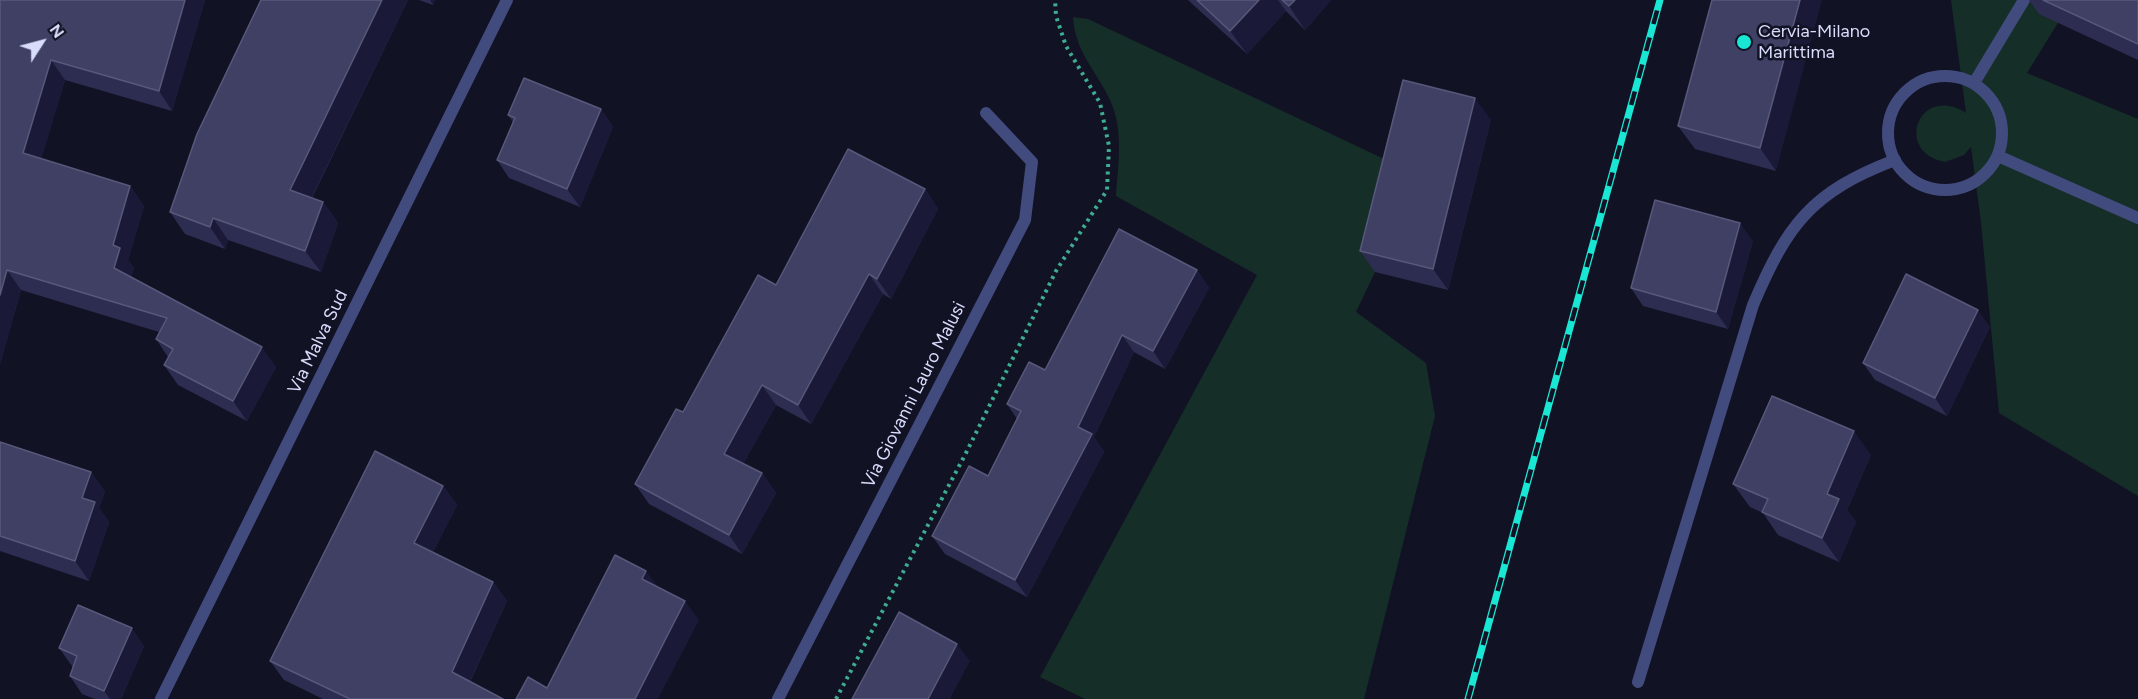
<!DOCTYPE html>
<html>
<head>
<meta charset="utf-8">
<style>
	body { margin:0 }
	#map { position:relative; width:2138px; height:699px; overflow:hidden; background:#121225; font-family:Figtree,sans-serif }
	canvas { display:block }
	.north { position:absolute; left:12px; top:12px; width:60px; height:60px; -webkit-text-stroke:4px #121225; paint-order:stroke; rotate:54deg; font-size:16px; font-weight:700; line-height:24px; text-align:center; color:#d9dcfb }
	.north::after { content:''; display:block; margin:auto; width:21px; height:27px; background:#d9dcfb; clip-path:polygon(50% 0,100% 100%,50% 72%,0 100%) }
</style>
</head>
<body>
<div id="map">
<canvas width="2138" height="699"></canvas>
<div class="north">N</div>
</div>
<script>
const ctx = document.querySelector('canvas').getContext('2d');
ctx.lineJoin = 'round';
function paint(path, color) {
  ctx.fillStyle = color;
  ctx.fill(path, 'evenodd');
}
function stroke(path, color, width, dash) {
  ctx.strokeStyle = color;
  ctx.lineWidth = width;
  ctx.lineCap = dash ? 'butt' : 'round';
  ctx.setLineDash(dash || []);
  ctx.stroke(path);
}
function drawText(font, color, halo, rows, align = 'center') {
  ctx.font = font + ' Figtree,sans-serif';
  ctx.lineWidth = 5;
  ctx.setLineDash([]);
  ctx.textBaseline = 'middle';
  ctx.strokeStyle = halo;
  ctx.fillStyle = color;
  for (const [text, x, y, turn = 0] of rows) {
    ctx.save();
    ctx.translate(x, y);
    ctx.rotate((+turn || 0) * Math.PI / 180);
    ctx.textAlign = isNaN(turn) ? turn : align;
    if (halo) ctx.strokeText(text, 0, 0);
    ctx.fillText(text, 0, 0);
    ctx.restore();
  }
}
paint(new Path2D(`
	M1951 0H2072L2027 73 2138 119V496L1999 413 1981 222 1971 147 1964 155 1945 162C1894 153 1918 83 1966 113Z
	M1073 17 1088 19 1401 167 1375 272 1356 312 1426 363 1435 416 1364 699H1085L1040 677 1257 275 1116 196C1118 165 1124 130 1110 100 1096 70 1075 52 1073 17Z`), '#152e28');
stroke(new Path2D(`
	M836 699 966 453 1056 271 1107 190 1109 146 1100 103 1066 46 1056 16 1055 0`), '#3dac90', 4, [3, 4.5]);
stroke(new Path2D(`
	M1974 83 2024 0
	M1638 682 1753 305C1787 225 1811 192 1895 160`), '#424b7e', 12);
stroke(new Path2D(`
	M1888 133a57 57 0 1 1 114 0a57 57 0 1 1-114 0Z
	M1998 156 2138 218
	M778 699 1025 220 1032 162 986 113`), '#424b7e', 12);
stroke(new Path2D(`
	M161 699 507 0`), '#424b7e', 12);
const rail = new Path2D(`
	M1468 699 1660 0`);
stroke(rail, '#1ae6d4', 7);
stroke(rail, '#121225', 4.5, [14]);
paint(new Path2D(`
	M0 0H205L172 111 65 80 41 159 130 186 144 206 128 260 134 268 131 277 276 367 247 421 178 385 164 365 168 357 156 339 159 332 21 290 0 364Z
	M408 0 312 198 323 202 338 223 321 272 228 240 225 249 185 234 170 212Z
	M419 0H435L433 5Z
	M1188 0H1331L1305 30 1286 11 1247 54Z
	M1712 0 1776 171 1695 149 1678 126Z
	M2029 0H2138V60L2039 14Z
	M601 109 613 127 580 207 509 178 497 160 513 122 508 115Z
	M1491 120 1448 290 1375 272 1360 251Z
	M925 189 938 209 891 299 883 294 811 424 776 405 743 464 762 473 776 493 742 554 649 504 635 484 683 412 776 285Z
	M1753 241 1728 329 1643 306 1631 288Z
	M1197 270 1209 288 1165 369 1134 352 1094 437 1104 452 1027 597 945 554 932 536 988 476 1017 419 1007 404Z
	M1990 327 1947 416 1875 380 1863 363Z
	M0 442 91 472 105 492 99 508 109 522 89 581 0 551Z
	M1871 455 1847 510 1856 522 1839 562 1778 535 1763 513 1750 507 1733 484Z
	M443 486 457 505 433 552 493 582 507 601 470 682 503 699H323L284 680 270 661Z
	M144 646 121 699H95L82 694 70 676 73 667 72 666 59 648Z`), '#2d2d51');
paint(new Path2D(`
	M185 0H205L172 111 159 91Z
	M382 0H408L305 211 290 190Z
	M430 0H435L433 5Z
	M1259 0H1278L1286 11 1247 54 1230 31Z
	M1295 0H1331L1305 30 1289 6Z
	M1800 0H1822L1776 171 1760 148Z
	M51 60 65 80 37 173 23 153Z
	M1475 98 1491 120 1448 290 1433 269Z
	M601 109 613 127 580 207 567 189Z
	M130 186 144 206 128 260 134 268 128 288 114 268 113 245Z
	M925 189 938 209 891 299 877 279Z
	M323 202 338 223 321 272 305 251Z
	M213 218 228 240 225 249 210 227Z
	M1740 223 1753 241 1728 329 1716 312Z
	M7 270 21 290 0 364V295Z
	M1197 270 1209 288 1165 369 1153 351Z
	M869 274 883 294 811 424 798 405Z
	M1978 310 1990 327 1947 416 1935 398Z
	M1122 335 1134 352 1094 437 1104 452 1027 597 1015 580 1078 427Z
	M262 347 276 367 247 421 233 401Z
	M762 385 776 405 738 473 724 454Z
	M1854 431 1871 455 1847 510 1856 522 1839 562 1822 538 1827 494Z
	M91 472 105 492 99 508 109 522 89 581 75 561 82 498Z
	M762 473 776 493 742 554 729 535Z
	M443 486 457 505 428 562 414 543Z
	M646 571 660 590 642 579Z
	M493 582 507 601 465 692 452 672Z
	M685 601 699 620 658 699H635Z
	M132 628 144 646 121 699H110L104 691Z
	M957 644 970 661 950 699H928Z`), '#1a1a38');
const building = new Path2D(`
	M0 0H185L159 91 51 60 23 153 130 186 113 245 120 248 114 268 262 347 233 401 164 365 173 349 156 339 167 318 7 270 0 295Z
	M261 0H382L290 190 323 202 305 251 213 218 210 227 170 212 197 134Z
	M1197 0H1259L1230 31Z
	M1282 0H1295L1289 6Z
	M1712 0H1800L1760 148 1678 126Z
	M2043 0H2138V44Z
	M524 78 601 109 567 189 497 160 515 118 508 115Z
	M1403 80 1475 98 1433 269 1360 251Z
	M848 149 925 189 877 279 869 274 798 405 762 385 724 454 762 473 729 535 635 484 676 409 683 412 758 275 776 285Z
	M1655 200 1740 223 1716 312 1631 288Z
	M1119 229 1197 270 1153 351 1122 335 1078 427 1092 434 1015 580 932 536 969 466 988 476 1021 411 1007 404 1029 362 1045 370Z
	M1906 274 1978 310 1935 398 1863 363Z
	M1772 396 1854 431 1827 494 1839 499 1822 538 1762 512 1768 499 1733 484Z
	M0 442 91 472 82 498 95 502 75 561 0 536Z
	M375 451 443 486 414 543 493 582 452 672 503 699H350L270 661Z
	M615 555 646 571 642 579 685 601 635 699H516L528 677 547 688Z
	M78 605 132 628 104 691 70 676 77 656 59 648Z
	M899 612 957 644 928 699H852Z`);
paint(building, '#3f4063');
stroke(building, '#58587b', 1.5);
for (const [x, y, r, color] of [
	[1744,42,8,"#1ae6d4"]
]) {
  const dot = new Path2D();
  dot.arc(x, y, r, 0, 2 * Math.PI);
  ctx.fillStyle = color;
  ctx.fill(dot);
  stroke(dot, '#121225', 2);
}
drawText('18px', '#d9dcfb', '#121225', [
	["Cervia-Milano",1758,32],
	["Marittima",1758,53]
], 'left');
drawText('18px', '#d9dcfb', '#121225', [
	["Via Malva Sud",318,342,-64],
	["Via Giovanni Lauro Malusi",914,395,-63]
]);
</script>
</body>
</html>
